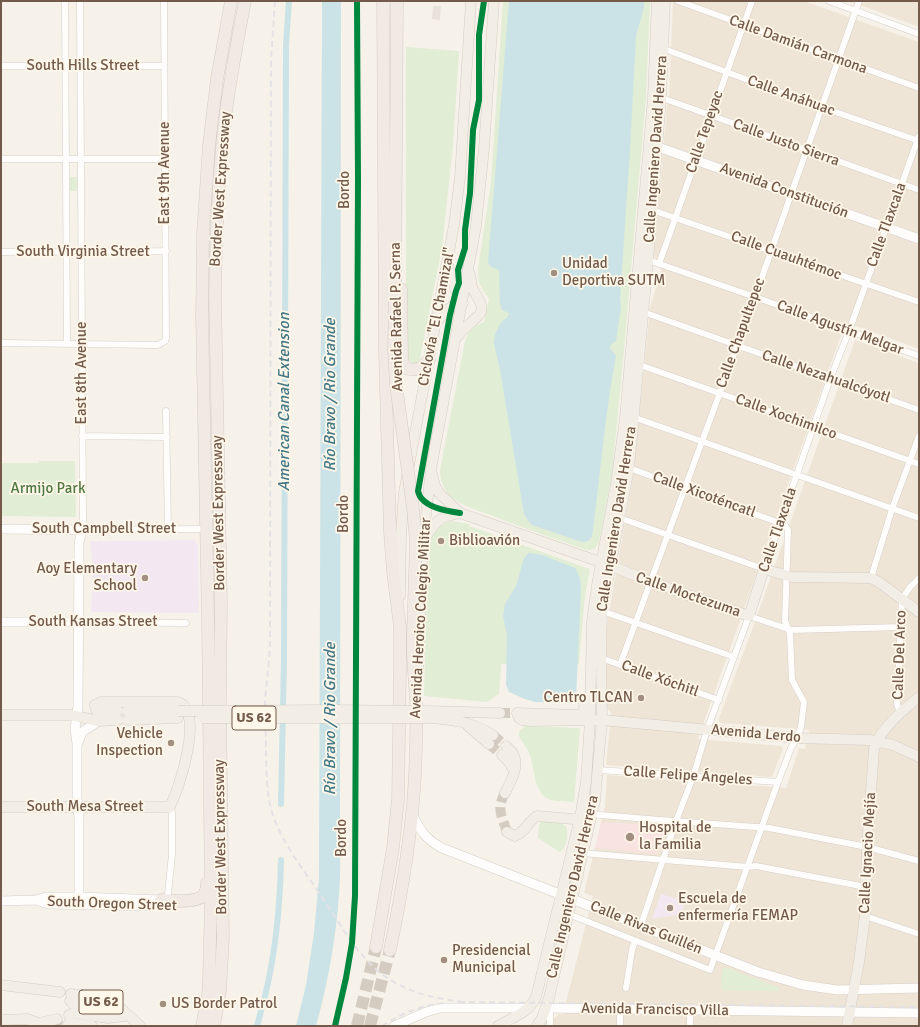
<!DOCTYPE html>
<html>
<head>
<meta charset="utf-8">
<style>
	body { margin:0 }
	#map { position:relative; width:920px; height:1027px; overflow:hidden; background:#f6f2e9; font-family:Signika,sans-serif }
	canvas { display:block }
	.frame { position:absolute; inset:0; border:2px solid #735a4a; pointer-events:none }
</style>
</head>
<body>
<div id="map">
<canvas width="920" height="1027"></canvas>
<div class="frame"></div>
</div>
<script>
const ctx = document.querySelector('canvas').getContext('2d');
ctx.lineJoin = 'round';
function paint(path, color) {
  ctx.fillStyle = color;
  ctx.fill(path, 'evenodd');
}
function stroke(path, color, width, dash) {
  ctx.strokeStyle = color;
  ctx.lineWidth = width;
  ctx.lineCap = dash ? 'butt' : 'round';
  ctx.setLineDash(dash || []);
  ctx.stroke(path);
}
function drawText(font, color, halo, rows, align = 'center') {
  ctx.font = font + ' Signika,sans-serif';
  ctx.lineWidth = 3.5;
  ctx.setLineDash([]);
  ctx.textBaseline = 'middle';
  ctx.strokeStyle = halo;
  ctx.fillStyle = color;
  for (const [text, x, y, turn = 0] of rows) {
    ctx.save();
    ctx.translate(x, y);
    ctx.rotate((+turn || 0) * Math.PI / 180);
    ctx.textAlign = isNaN(turn) ? turn : align;
    if (halo) ctx.strokeText(text, 0, 0);
    ctx.fillText(text, 0, 0);
    ctx.restore();
  }
}
paint(new Path2D(`
	M673 1H804L919 42V349L859 327 845 324 698 739 782 746 783 749 772 777 606 765 611 713 607 708 604 664 608 618 633 477 650 308 661 270 654 254 667 105 669 96Z
	M847 1H919V27L868 8Z
	M855 340 919 363V1026H546L559 1014H563L593 896 584 893 605 806 607 775 786 788 799 748 805 749 809 730 721 723 719 721V718L753 627Z`), '#efe5d6');
paint(new Path2D(`
	M433 6H441L440 20 432 19Z`), '#e8e2da');
paint(new Path2D(`
	M195 540V543L198 544 199 613 91 612 93 567 90 541Z
	M661 894 685 901 682 914 652 919Z`), '#f3e8f1');
paint(new Path2D(`
	M601 822 667 826 657 854 595 848Z`), '#f8e3e0');
paint(new Path2D(`
	M503 1H650L646 97 624 350 612 474 599 542C596 548 594 550 587 550 555 539 523 528 491 515 479 511 465 507 454 499 445 493 440 482 440 470L465 341C468 330 474 326 484 322L489 299 479 283 478 269 491 182Z
	M406 47 459 51 453 145 442 248 420 359 417 363H412L408 361 406 356Z
	M70 177H77V191H70Z
	M39 461H75L76 517 2 516 1 463H39Z
	M452 521 469 524V526L590 569 585 595 579 664H501L499 694 487 702 424 696 427 583 430 544 432 536 440 526Z
	M525 726 580 728 574 802C566 801 553 802 546 798 534 789 534 767 530 755 528 749 520 739 519 736 518 731 522 729 525 726Z
	M542 821 559 822 566 826C569 835 567 846 560 852L538 838 539 825Z
	M725 967 779 988V991L724 990 721 989 722 970Z`), '#e1edd4');
paint(new Path2D(`
	M322 1H341L340 829C340 851 341 872 339 894 336 938 328 983 316 1026H296L306 985 314 933 319 878Z
	M509 1H644V7L636 36 630 150 620 298 621 307 616 341 611 344 610 349 616 355C605 415 600 476 592 537L588 541 582 542 532 525 529 522 524 514 500 370 494 343 495 334 499 326 502 321 507 318 509 313 502 310 500 304 499 270 491 267 488 263Z
	M529 553 542 555 575 568 580 578 581 588 576 699 570 703 535 702 525 699 509 692 506 685 507 635 503 616 505 604 516 586 524 558Z`), '#cbe3e6');
stroke(new Path2D(`
	M281 804 284 660 286 45 289 1
	M257 1026C260 1016 262 1006 265 996 276 951 280 906 281 860`), '#cbe3e6', 6);
stroke(new Path2D(`
	M500 713H517
	M493 735 506 746
	M489 744 502 755
	M505 793C496 808 502 817 507 832
	M56 1025 62 1026`), '#d5ccc1', 10, [10, 5]);
stroke(new Path2D(`
	M357 1026 376 947
	M370 1026 390 950`), '#d5ccc1', 12, [12, 6]);
const street = new Path2D(`
	M65 1 67 343
	M80 1 83 520 82 530 206 529
	M678 1 919 88
	M829 1 919 34
	M664 50H667L821 107 919 141
	M1 66H164
	M658 98 665 99 919 190
	M1 159H165
	M652 210 919 302
	M1 252 166 251
	M648 260 755 297 919 356
	M659 264 752 1
	M643 312 919 410
	M1 343 158 345 165 341 166 338 164 1
	M637 364 919 464
	M166 411 168 530
	M633 417 919 518
	M82 436 167 437
	M620 518 764 569 830 379 849 331 919 136
	M871 578 892 509 919 436
	M602 611 734 657
	M79 622 186 623
	M601 658 719 700
	M620 665 755 297 859 1
	M900 713 897 704 902 599 910 587 919 578
	M598 770 778 782
	M589 814 660 820 769 828 867 847 919 861
	M582 853 748 867 756 866 866 887
	M163 899 168 894 172 854V812L169 808
	M558 910 710 970 778 782 791 748 797 738 801 727 804 702 792 680 790 633 785 621 788 530 785 525 629 468
	M865 916 919 934
	M641 925 676 821 693 777 707 730 749 616 791 630 901 627
	M626 988 632 950 635 941
	M550 1006V1026
	M620 1026V1009
	M690 1026V1010`);
const secondary = new Path2D(`
	M650 146 661 148 919 239
	M1 529 82 530 79 543 78 706 75 729 77 744V798L79 818V905
	M1 622H79
	M78 743 82 732 99 721
	M413 815C419 830 427 840 442 848L758 972 803 985 837 990 919 988
	M36 900 48 904 150 906
	M1 901 36 900 46 897H79L161 900
	M545 1008 919 1013
	M394 1026 426 1012 440 1008H528`);
const primary = new Path2D(`
	M437 321 452 306 463 303 456 291 448 265
	M457 337C465 326 469 325 477 317 488 308 476 297 472 287 471 283 471 278 470 274
	M432 474 435 486 439 493 460 513 609 565 651 582 749 616 764 569 792 577 871 578 879 582 919 612
	M425 539C434 522 440 516 460 513
	M400 596 401 534 404 492 454 225 460 177 471 1
	M418 676 423 542 431 469 476 226 484 148 494 1
	M584 698C584 704 586 712 579 715L517 713 519 718 522 720 529 721 602 720 797 738 869 740 893 745 919 757
	M127 711H178
	M427 711 500 713
	M1 715H70L99 721 118 720
	M427 718C450 719 473 722 493 735
	M127 720 178 718
	M468 726 489 744
	M502 755 509 762 514 771
	M505 793C510 783 519 768 514 756 513 752 509 749 506 746
	M1 807H165L169 808C179 791 205 710 178 702H101L95 705 96 710 98 711H118
	M507 832 515 836C526 832 528 821 537 816L573 819 585 818
	M1 985 60 992
	M71 994 109 1000 116 1004 140 1026
	M70 1001 75 1005 105 1009 126 1015
	M69 1015 73 1013 108 1018 124 1016
	M1 1020 27 1019 46 1026
	M39 1023 57 1019
	M69 1023 92 1026
	M498 1026C512 1017 528 1014 536 997L580 818 586 782 590 720 592 621 597 585 616 484 625 418 653 98 657 1
	M537 1026 542 1018 549 998 595 801 602 720 601 658 602 611 629 468 648 260 661 98 665 1
	M847 1026 859 962 865 916 867 847 874 749C879 730 904 709 919 697`);
const highway = new Path2D(`
	M401 289 402 360 405 367 408 369C418 371 423 367 429 360
	M395 300 397 1
	M161 900C171 901 198 903 204 895 206 892 207 887 207 883
	M376 947 393 848 398 799 400 670V627L393 572 390 532 385 353 383 1
	M390 950C402 892 412 834 415 775 416 751 417 726 416 702 415 679 412 658 413 635
	M202 1026 208 996 209 978 211 902 208 620 202 317 203 234 209 145 217 79 231 1
	M214 1026 220 991 223 938 220 702 221 603 215 296C216 234 218 173 226 111 231 74 238 38 245 1`);
stroke(street, '#d5cfc7', 7);
stroke(secondary, '#d4cec6', 10);
stroke(primary, '#d5ccc5', 11);
stroke(highway, '#d5ccc5', 13);
stroke(street, '#fefdfc', 6);
stroke(secondary, '#fefdfc', 9);
stroke(primary, '#f2eee5', 10);
stroke(highway, '#f0e9e4', 12);
stroke(new Path2D(`
	M275 1 271 60 270 636C270 658 267 678 265 700 265 712 265 724 266 736 266 757 266 779 269 800 276 837 302 867 322 897 342 926 359 960 389 979 412 994 438 999 464 1002
	M459 1002 919 1007
	M382 1026C402 1013 422 1005 445 1003`), '#e4e1e4', 2, [6, 4]);
const primaryBridge = new Path2D(`
	M178 711 331 710 427 711
	M202 718H427`);
const highwayBridge = new Path2D(`
	M395 300 394 348 396 385 413 508 416 542 413 635`);
stroke(primaryBridge, '#d5ccc5', 11, []);
stroke(highwayBridge, '#d5ccc5', 13, []);
stroke(primaryBridge, '#f2eee5', 10);
stroke(highwayBridge, '#f0e9e4', 12);
stroke(new Path2D(`
	M460 513C446 511 421 507 418 491L450 315 456 291 459 283 458 270 465 248V230L470 193 473 130 479 100V35L484 1
	M335 1026 346 978 352 943 355 896 358 180 357 1`), '#00873e', 6);
for (const [x, y, r, color] of [
	[554,273,4,"#a18f82"],
	[441,541,4,"#a18f82"],
	[145,578,4,"#a18f82"],
	[641,698,4,"#a18f82"],
	[171,743,4,"#a18f82"],
	[630,837,5,"#a18f82"],
	[670,908,4,"#a18f82"],
	[444,960,4,"#a18f82"],
	[163,1004,4,"#a18f82"]
]) {
  const dot = new Path2D();
  dot.arc(x, y, r, 0, 2 * Math.PI);
  ctx.fillStyle = color;
  ctx.fill(dot);
  stroke(dot, '#fff7e9', 1.5);
}
for (const [x, y, w] of [
	[254,718,44],
	[101,1002,44]
]) {
  const box = new Path2D();
  box.roundRect(x - w / 2, y - 12, w, 24, 3);
  ctx.fillStyle = '#fff7e9';
  ctx.fill(box);
  stroke(box, '#735a4a', 1);
}
drawText('bold 14px', '#735a4a', null, [
	["US 62",254,718],
	["US 62",101,1002]
]);
drawText('15px', '#735a4a', '#fff7e9', [
	["Calle Damián Carmona",798,45,20],
	["South Hills Street",83,66],
	["Calle Anáhuac",791,96,20],
	["Calle Tepeyac",705,132,-71],
	["Calle Justo Sierra",786,143,20],
	["Calle Ingeniero David Herrera",656,149,-86],
	["East 9th Avenue",165,173,-90],
	["Border West Expressway",221,189,-86],
	["Bordo",345,190,-90],
	["Avenida Constitución",784,191,20],
	["Calle Tlaxcala",887,225,-70],
	["South Virginia Street",83,252],
	["Calle Cuauhtémoc",786,256,20],
	["Avenida Rafael P. Serna",397,317,-91],
	["Ciclovía \"El Chamizal\"",437,317,-79],
	["Calle Agustín Melgar",840,328,20],
	["Calle Chapultepec",741,333,-70],
	["East 8th Avenue",82,373,-90],
	["Calle Nezahualcóyotl",826,377,19],
	["Calle Xochimilco",786,417,20],
	["Calle Xicoténcatl",704,495,20],
	["Border West Expressway",219,513,-91],
	["Bordo",344,514,-90],
	["Calle Ingeniero David Herrera",617,519,-81],
	["South Campbell Street",104,529],
	["Calle Tlaxcala",778,530,-71],
	["Calle Moctezuma",688,595,19],
	["Avenida Heroico Colegio Militar",421,618,-87],
	["South Kansas Street",93,622],
	["Calle Del Arco",900,655,-88],
	["Calle Xóchitl",660,679,20],
	["Avenida Lerdo",756,734,5],
	["Calle Felipe Ángeles",688,776,4],
	["South Mesa Street",85,807],
	["Border West Expressway",221,837,-91],
	["Bordo",342,838,-90],
	["Calle Ignacio Mejía",868,853,-87],
	["Calle Ingeniero David Herrera",573,887,-77],
	["South Oregon Street",112,904,2],
	["Calle Rivas Guillén",646,928,22],
	["Avenida Francisco Villa",655,1010,1]
]);
drawText('15px', '#735a4a', '#fff7e9', [
	["Unidad",562,264],
	["Deportiva SUTM",562,281],
	["Biblioavión",449,541],
	["Aoy Elementary",137,569,"right"],
	["School",137,586,"right"],
	["Centro TLCAN",633,698,"right"],
	["Vehicle",163,734,"right"],
	["Inspection",163,751,"right"],
	["Hospital de",639,828],
	["la Familia",639,845],
	["Escuela de",678,899],
	["enfermería FEMAP",678,916],
	["Presidencial",452,951],
	["Municipal",452,968],
	["US Border Patrol",171,1004]
], 'left');
drawText('15px', '#4f7842', '#fff7e9', [
	["Armijo Park",48,489]
]);
drawText('italic 16px', '#447886', '#fff7e9', [
	["Río Bravo / Rio Grande",331,395,-90],
	["American Canal Extension",285,402,-90],
	["Río Bravo / Rio Grande",331,719,-90]
]);
</script>
</body>
</html>
